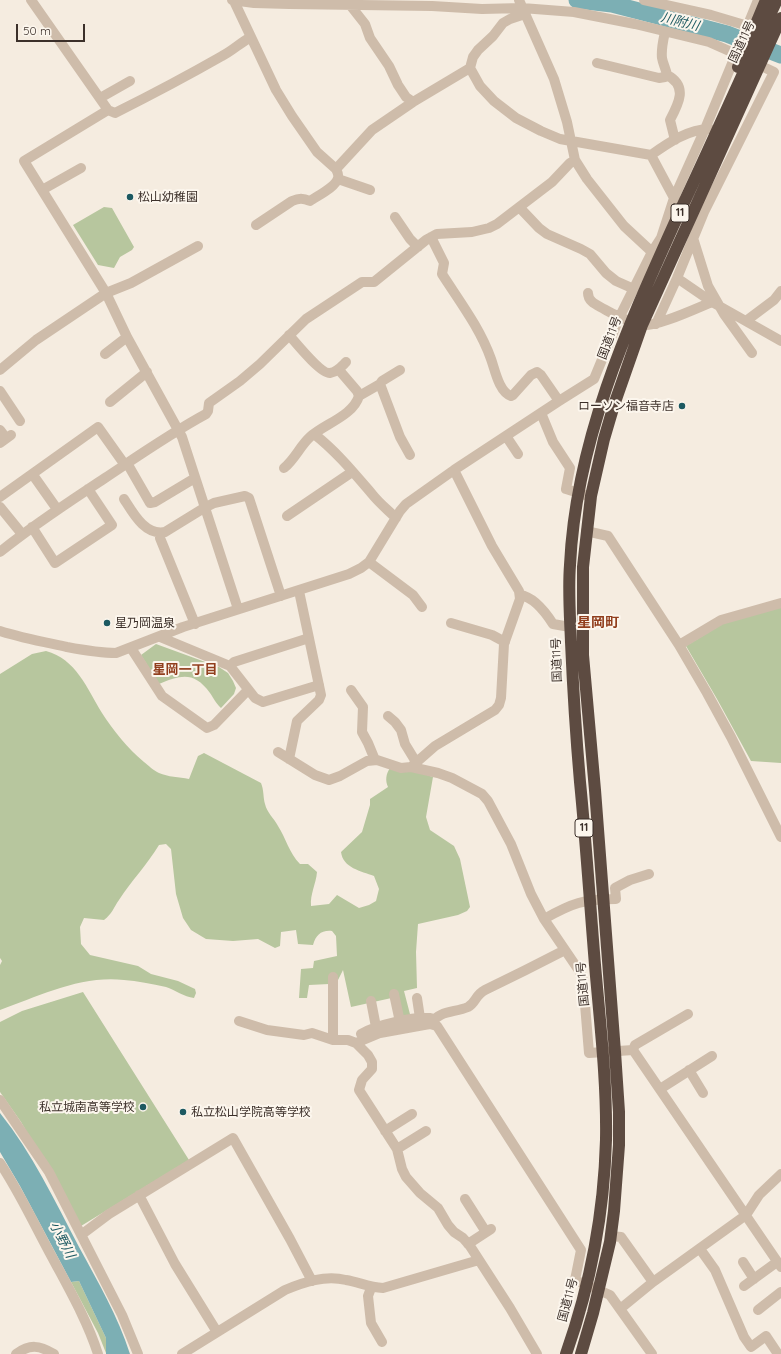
<!DOCTYPE html>
<html>
<head>
<meta charset="utf-8">
<style>
	body { margin:0 }
	#map { position:relative; width:781px; height:1354px; overflow:hidden; background:#f5ece0; font-family:Quicksand,sans-serif }
	canvas { display:block }
	.scale { position:absolute; left:16px; top:24px; width:69px; height:18px; box-sizing:border-box; border:2px solid #3c302a; border-top:0; padding-left:5px; font-size:12px; line-height:14px; white-space:nowrap; color:#3c302a; -webkit-text-stroke:3px #fcf6ed; paint-order:stroke }
</style>
</head>
<body>
<div id="map">
<canvas width="781" height="1354"></canvas>
<div class="scale">50 m</div>
</div>
<script>
const ctx = document.querySelector('canvas').getContext('2d');
ctx.lineJoin = 'round';
function paint(path, color) {
  ctx.fillStyle = color;
  ctx.fill(path, 'evenodd');
}
function stroke(path, color, width, dash) {
  ctx.strokeStyle = color;
  ctx.lineWidth = width;
  ctx.lineCap = dash ? 'butt' : 'round';
  ctx.setLineDash(dash || []);
  ctx.stroke(path);
}
function drawText(font, color, halo, rows, align = 'center') {
  ctx.font = font + ' Quicksand,"Noto Sans JP",sans-serif';
  ctx.lineWidth = 4;
  ctx.setLineDash([]);
  ctx.textBaseline = 'middle';
  ctx.strokeStyle = halo;
  ctx.fillStyle = color;
  for (const [text, x, y, turn = 0] of rows) {
    ctx.save();
    ctx.translate(x, y);
    ctx.rotate((+turn || 0) * Math.PI / 180);
    ctx.textAlign = isNaN(turn) ? turn : align;
    if (halo) ctx.strokeText(text, 0, 0);
    ctx.fillText(text, 0, 0);
    ctx.restore();
  }
}
paint(new Path2D(`
	M104 207 112 208 134 247 132 250 120 257 114 268 98 265 73 225Z
	M781 606V763L751 761 717 699 686 646 724 623Z
	M156 644 219 667 228 673 233 681 236 688 234 694 221 708C215 702 214 699 210 693 194 671 181 675 159 684L141 655Z
	M46 651C76 659 87 688 102 713 113 730 128 749 144 762 148 765 154 771 159 773 168 777 179 777 189 779L198 756 204 753 261 783C264 790 263 797 265 804 267 813 274 818 278 826 286 838 289 853 300 864H308L317 872C316 884 310 894 311 906L329 904 337 895 359 908 369 905 376 901 379 889 374 876C361 871 343 868 341 852L362 832 370 805V799L388 787C385 780 386 774 390 768L412 770 433 777 426 817 430 830 454 846 460 859 470 907 467 911 458 915 418 924 416 952 417 988 404 991 411 1018 401 1020 396 997 351 1007 343 970 337 982 329 984 309 985 307 998H299L301 969 313 968 314 961 337 956 336 936 332 931C321 930 316 935 313 945L298 944 296 930 281 932 280 946 275 948 258 939 233 941 206 939 191 930 183 918 176 894 171 849 166 844 159 845C147 865 131 881 119 900 114 907 112 914 104 920L84 918 80 927 81 944 90 955 138 966 151 974 178 981 195 989 196 993 194 998C184 997 175 990 166 987 152 984 137 981 124 980 81 975 39 996 0 1010V965L2 961 0 958V674L32 654Z
	M83 992 189 1160 81 1226 21 1122 0 1092V1022L22 1011Z
	M79 1281 106 1338V1353L98 1333 71 1282Z`), '#b7c69e');
paint(new Path2D(`
	M0 1113C32 1153 55 1201 79 1247 98 1282 118 1316 130 1354H106V1338L79 1281 71 1282 20 1186 0 1152Z`), '#7cafb4');
stroke(new Path2D(`
	M577 0 612 4 727 34 781 55`), '#7cafb4', 17);
stroke(new Path2D(`
	M31 0 108 110 24 161 106 293 127 337 182 437 238 609
	M232 0 254 3 289 4 432 6 482 9 522 8 574 12 635 24 709 42 736 54 758 0
	M519 0 554 79 567 122 575 160 587 179 624 226 652 252
	M644 0 711 15 748 26
	M234 1 276 90 292 116 317 152 336 169
	M350 5 365 24 370 38 389 66 398 85 406 97 413 102
	M525 14 510 19 503 23 493 36 478 50 473 57 470 68 480 86 494 101 516 118 541 131 560 139 651 155 674 198 677 200
	M597 63 659 78 665 77 667 75C666 69 663 64 662 58 661 49 663 41 665 32
	M667 75C688 86 679 103 670 120L675 140
	M100 98 130 81
	M108 110 115 113C151 95 187 76 222 56 232 51 240 43 251 37
	M651 155C668 143 688 129 710 129
	M338 179 370 190
	M42 190 81 168
	M520 208 539 228 547 234 581 249 590 254 606 273 616 281 634 289
	M395 217 410 239 418 247
	M256 225 292 201C299 198 303 198 310 201 317 196 336 187 338 178 339 175 337 171 336 169L372 130 413 102 470 68
	M431 237 444 263 442 274C460 302 480 328 491 359 495 370 499 392 511 396L513 395 531 375 537 372 541 375 559 401
	M693 238 708 286 724 314 752 353
	M677 278 712 302
	M588 293C588 302 597 305 604 309 612 314 633 323 641 325 655 328 697 308 712 302L781 341
	M746 321 774 300 781 291
	M289 335C296 343 321 374 330 373 337 372 341 367 346 362
	M105 354 127 337
	M0 370 36 340 106 293 131 283 198 246
	M380 384 400 437 410 455
	M0 391 20 421
	M359 396 380 384 382 381 400 370
	M110 402 147 372
	M541 413 553 442 570 468 566 489 585 495
	M0 430 6 438
	M314 434C336 451 354 473 372 494 379 503 388 510 396 518
	M506 436 518 454
	M0 443 11 435
	M127 463 150 503 155 502 195 478
	M284 468C295 459 300 446 310 437 324 424 353 416 359 396L357 391 339 370
	M33 475 57 509
	M0 497 98 427 125 465
	M124 499C133 513 145 536 165 532L204 508 214 503 245 496 249 498 281 596
	M0 507 22 534
	M287 516 352 472
	M32 527 55 563 112 525 88 489
	M586 531 608 536 679 645 707 693 731 737 781 837
	M160 533V538L195 624
	M0 552C33 525 69 502 105 478 138 456 171 433 206 414L208 411 209 403 240 381 260 364 306 319 359 284 362 282H374L426 240 437 234 472 232 489 228 497 224 552 182 570 163 575 160
	M369 562 413 595 422 607
	M520 595C534 597 546 613 553 624L570 627
	M451 623 492 635 505 642
	M0 631C22 638 44 642 67 647 83 650 99 653 116 653L183 627 349 574 361 568 369 562 400 511 406 504 454 470 559 401 594 379 620 316 652 252 661 238 674 198 705 129 736 54 774 72 704 212 677 278 656 324
	M160 637 230 666 255 698 263 702 319 685
	M679 645 721 620 781 603
	M131 648 162 696 207 728 214 725 248 690
	M230 666 234 662 309 638
	M351 690 363 707 362 732 368 743 375 760
	M388 716 395 722 401 730 405 744 416 762
	M278 752 315 775 329 780 340 776 367 761 377 760 401 768 411 767 438 773 452 778 482 794 488 801 511 844 531 894 544 919 580 972 583 980 589 1053 633 1050 781 1267
	M289 759 297 721 319 700 321 695 299 591
	M411 767 435 746 495 710 499 705 501 698 504 644 520 599 519 591 492 546 454 470
	M544 919C572 903 584 899 616 899L615 888 630 880 649 874
	M333 977V1040
	M394 994 400 1022
	M417 998 420 1018
	M371 1001 376 1027
	M239 1021 267 1030 304 1035 312 1033 333 1040H348L356 1043 368 1055 372 1062V1069L362 1080 359 1090 397 1149 402 1169 406 1177 420 1193 438 1208 448 1225 454 1232 463 1238 470 1246 510 1308 537 1354
	M430 1024C440 1010 454 1013 468 1007 476 1003 475 995 485 990 512 977 538 964 565 950
	M361 1034C374 1026 419 1014 434 1019
	M356 1043 380 1033 424 1025 430 1024 437 1026 581 1250 575 1280 610 1295 652 1354
	M633 1050 635 1045 688 1014
	M689 1070 703 1093
	M660 1089 712 1056
	M0 1100 49 1172 122 1315 138 1354
	M385 1131 412 1114
	M397 1149 426 1131
	M0 1163C20 1193 35 1226 52 1257 69 1289 87 1320 98 1354
	M139 1195 175 1264 217 1332
	M465 1199 486 1232
	M81 1235 109 1214 233 1138 290 1239 312 1281
	M610 1236 621 1237 653 1282
	M468 1244 491 1229
	M700 1249 715 1270 744 1337 751 1347 766 1336 778 1354
	M743 1262 754 1279
	M744 1286 777 1262
	M371 1288 368 1296 371 1323 382 1342
	M620 1309 653 1282 746 1215 759 1195 781 1174
	M758 1310 781 1292
	M16 1354C30 1344 39 1345 54 1354
	M182 1354 285 1290C304 1282 325 1275 346 1280 359 1282 368 1287 383 1288L479 1260`), '#cebcaa', 10);
stroke(new Path2D(`
	M738 67 766 0
	M566 1354C590 1286 604 1213 606 1140 607 1082 600 1023 595 965 590 904 586 843 580 782 576 736 573 689 571 642 570 616 568 590 570 565 576 438 629 324 680 211 713 141 744 70 777 0
	M581 1354 593 1313 610 1242 614 1211 619 1145V1112L615 1052 595 790 583 655V567L591 496 604 439 614 405 642 325 781 18`), '#5d4b41', 12);
for (const [x, y, r, color] of [
	[130,197,4,"#1c5961"],
	[682,406,4,"#1c5961"],
	[107,623,4,"#1c5961"],
	[143,1107,4,"#1c5961"],
	[183,1112,4,"#1c5961"]
]) {
  const dot = new Path2D();
  dot.arc(x, y, r, 0, 2 * Math.PI);
  ctx.fillStyle = color;
  ctx.fill(dot);
  stroke(dot, '#fcf6ed', 1.5);
}
for (const [x, y, w] of [
	[680,213,18],
	[584,828,18]
]) {
  const box = new Path2D();
  box.roundRect(x - w / 2, y - 9, w, 18, 3);
  ctx.fillStyle = '#fcf6ed';
  ctx.fill(box);
  stroke(box, '#3c302a', 1);
}
drawText('bold 11px', '#3c302a', null, [
	["11",680,213],
	["11",584,828]
]);
drawText('12px', '#3c302a', '#fcf6ed', [
	["国道11号",742,42,-65],
	["国道11号",610,338,-69],
	["国道11号",557,660,-92],
	["国道11号",583,984,-95],
	["国道11号",568,1300,-75]
]);
drawText('12px', '#3c302a', '#fcf6ed', [
	["松山幼稚園",138,197],
	["ローソン福音寺店",674,406,"right"],
	["星乃岡温泉",115,623],
	["私立城南高等学校",135,1107,"right"],
	["私立松山学院高等学校",191,1112]
], 'left');
drawText('italic 13px', '#1c5961', '#fcf6ed', [
	["川附川",680,22,14],
	["小野川",62,1240,62]
]);
drawText('bold 13px', '#913e1d', '#fcf6ed', [
	["星岡一丁目",185,670]
]);
drawText('bold 14px', '#913e1d', '#fcf6ed', [
	["星岡町",598,623]
]);
</script>
</body>
</html>
